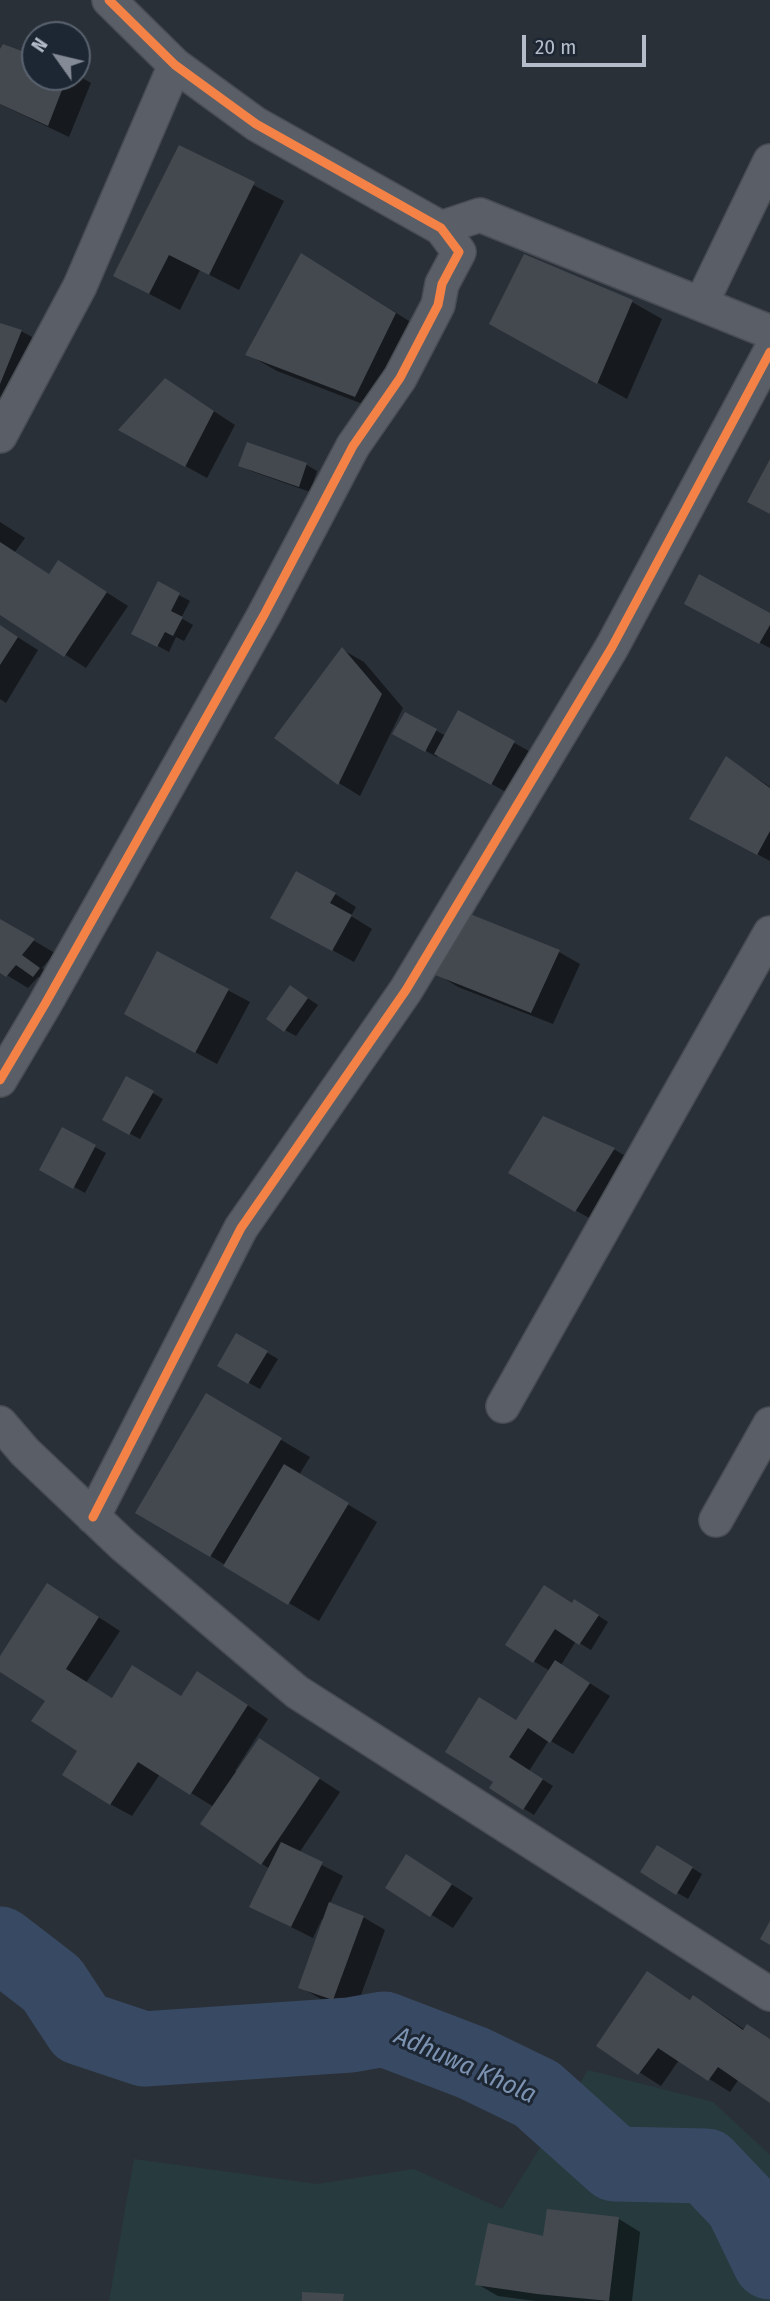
<!DOCTYPE html>
<html>
<head>
<meta charset="utf-8">
<style>
	body { margin:0 }
	#map { position:relative; width:770px; height:2301px; overflow:hidden; background:#2a3038; font-family:"Fira Sans Condensed",sans-serif }
	canvas { display:block }
	.north { position:absolute; left:21px; top:21px; width:70px; height:70px; box-sizing:border-box; background:#1d2633; border:2px solid #59626f; border-radius:50%; rotate:304deg; font-size:19px; font-weight:700; line-height:28px; text-align:center; color:#b4bcc9 }
	.north::after { content:''; display:block; margin:auto; width:24px; height:32px; background:#848b96; clip-path:polygon(50% 0,100% 100%,50% 72%,0 100%) }
	.scale { position:absolute; left:522px; top:35px; width:124px; height:32px; box-sizing:border-box; border:4px solid #b4bcc9; border-top:0; padding-left:9px; font-size:21px; line-height:24px; white-space:nowrap; color:#b4bcc9; -webkit-text-stroke:5px #1d2633; paint-order:stroke }
</style>
</head>
<body>
<div id="map">
<canvas width="770" height="2301"></canvas>
<div class="north">N</div>
<div class="scale">20 m</div>
</div>
<script>
const ctx = document.querySelector('canvas').getContext('2d');
ctx.lineJoin = 'round';
function paint(path, color) {
  ctx.fillStyle = color;
  ctx.fill(path, 'evenodd');
}
function stroke(path, color, width, dash) {
  ctx.strokeStyle = color;
  ctx.lineWidth = width;
  ctx.lineCap = dash ? 'butt' : 'round';
  ctx.setLineDash(dash || []);
  ctx.stroke(path);
}
function drawText(font, color, halo, rows, align = 'center') {
  ctx.font = font + ' "Fira Sans Condensed",sans-serif';
  ctx.lineWidth = 6;
  ctx.setLineDash([]);
  ctx.textBaseline = 'middle';
  ctx.strokeStyle = halo;
  ctx.fillStyle = color;
  for (const [text, x, y, turn = 0] of rows) {
    ctx.save();
    ctx.translate(x, y);
    ctx.rotate((+turn || 0) * Math.PI / 180);
    ctx.textAlign = isNaN(turn) ? turn : align;
    if (halo) ctx.strokeText(text, 0, 0);
    ctx.fillText(text, 0, 0);
    ctx.restore();
  }
}
paint(new Path2D(`
	M588 2070 713 2102 770 2155V2301H109L134 2159 317 2184 414 2169 502 2209Z`), '#273a3e');
paint(new Path2D(`
	M0 52 35 58V77H77V75L91 83 69 137 0 104Z
	M180 147 284 201 239 290 200 270 180 310 115 276Z
	M331 272 425 331 386 413 277 371 247 354Z
	M632 302 662 319 627 399 521 340Z
	M0 325 21 331 43 343 0 405Z
	M166 380 235 425 207 478 142 442Z
	M248 444 307 465 317 471 310 492 251 471 240 465Z
	M0 522 25 538 15 552 50 576 59 562 128 606 86 668 0 613Z
	M158 584 190 601 181 618 193 625 184 641 176 637 169 652 134 633Z
	M707 615H770V648Z
	M0 626 38 650 6 703 0 699Z
	M343 650 364 662 403 708 360 796 339 783Z
	M459 712 536 755 513 796 438 754 437 757 395 734 406 714 446 736Z
	M727 758 770 787V861L713 830Z
	M335 894 356 907 351 916 372 929 354 962 294 929Z
	M0 921 55 953 42 968 60 982 56 988 38 977 28 988 0 971Z
	M559 952 580 964 553 1024 458 987 437 974Z
	M158 953 250 1002 217 1064 147 1026Z
	M291 987 318 1005 296 1036 285 1030Z
	M127 1078 163 1099 140 1139 104 1120Z
	M544 1118 615 1150 636 1162 598 1223 510 1173Z
	M63 1130 106 1153 85 1193 42 1169Z
	M237 1335 278 1359 260 1389 219 1366Z
	M207 1396 310 1457 299 1475 377 1522 319 1621 137 1512Z
	M69 1598 120 1631 86 1683 113 1700 182 1698 219 1686 268 1719 235 1771 238 1772 260 1740 340 1792 299 1853 343 1876 329 1905 363 1917 385 1930 355 2011 321 1999 300 1987 324 1920 322 1919 313 1938 273 1918 270 1869 262 1864 214 1807 160 1774 132 1816 110 1804 80 1750 47 1701 0 1670V1660Z
	M572 1604 585 1607 608 1622 591 1650 576 1641 561 1665 610 1696 573 1754 549 1740 529 1771 553 1786 534 1815 491 1788 517 1722 550 1671 507 1645Z
	M657 1847 702 1874 688 1899 642 1872Z
	M428 1869 473 1898 453 1928 388 1888Z
	M648 1973 692 2001 694 1997 715 2010 745 2030 770 2039V2101L739 2079 730 2092 679 2060 661 2086 598 2046Z
	M619 2219 640 2232 632 2301H535L498 2296 477 2284Z`), '#0007');
stroke(new Path2D(`
	M0 1944 52 1984 81 2028 144 2049 350 2035 384 2029 473 2063 537 2094 615 2164 706 2166 742 2204 770 2262`), '#384963', 75);
paint(new Path2D(`
	M3 44 35 56V77H67L48 126 0 104V49Z
	M179 145 255 182 209 275 169 255 149 294 113 276Z
	M301 253 396 313 355 397 245 355Z
	M524 254 633 300 597 384 489 324Z
	M0 323 22 330 0 384Z
	M165 378 214 411 185 467 118 430Z
	M247 442 307 463 299 487 238 466Z
	M770 459V514L747 502Z
	M0 542 49 574 58 560 107 592 64 657 0 615Z
	M699 574 770 613V625L759 644 684 604Z
	M158 581 180 593 171 611 183 617 173 636 165 632 157 647 131 634Z
	M0 625 18 637 0 665Z
	M342 647 382 694 338 785 274 738Z
	M458 710 515 741 491 785 434 754Z
	M405 712 437 729 425 752 392 734Z
	M726 756 770 788V831L757 855 689 819Z
	M296 871 336 893 330 903 352 915 332 951 270 918Z
	M455 908 560 950 531 1013 435 975Z
	M0 919 35 939 22 955 40 968 33 977 16 965 6 977 0 973Z
	M157 951 229 989 195 1053 124 1014Z
	M290 985 308 998 284 1032 266 1019Z
	M126 1076 154 1091 129 1135 102 1120Z
	M543 1116 615 1148 575 1212 508 1173Z
	M62 1127 96 1145 73 1189 39 1170Z
	M236 1333 268 1351 248 1384 217 1366Z
	M206 1393 282 1438 210 1557 135 1513Z
	M284 1464 349 1503 288 1605 223 1566Z
	M47 1583 99 1617 66 1669 112 1698 132 1665 181 1696 197 1671 248 1705 190 1795 138 1762 110 1805 62 1775 77 1751 31 1721 45 1701 0 1672V1656Z
	M544 1585 572 1603 574 1599 599 1615 579 1645 555 1629 533 1663 505 1645Z
	M555 1660 590 1683 550 1743 528 1728 509 1757 543 1779 523 1810 489 1788 493 1782 445 1752 479 1697 516 1720Z
	M259 1738 320 1778 261 1865 200 1824Z
	M281 1842 323 1862 291 1927 249 1907Z
	M657 1845 693 1867 676 1895 640 1872Z
	M406 1854 452 1884 430 1917 385 1888Z
	M329 1902 364 1916 333 2000 298 1988Z
	M770 1921V1945L760 1939Z
	M647 1971 690 2000 693 1995 743 2030 747 2024 770 2039V2103L718 2067 708 2081 658 2048 638 2075 596 2046Z
	M547 2209 619 2217 609 2301 537 2294 475 2285 488 2223 543 2236Z
	M302 2292 344 2294 343 2301H302Z`), '#444950');
const street = new Path2D(`
	M441 228 480 215 770 332
	M701 304 770 161
	M0 436 80 286 175 65
	M0 1080 45 1004 264 615 353 446 400 378 438 305 442 284 459 252 441 228 256 124 175 65 109 0
	M503 1406 770 933
	M0 1423 25 1452 123 1545 297 1692 770 1994
	M93 1517 241 1228 406 990 612 647 770 352
	M716 1520 770 1424`);
stroke(street, '#484c53', 36);
stroke(street, '#5a5e66', 33);
stroke(new Path2D(`
	M0 1080 45 1004 264 615 353 446 400 378 438 305 442 284 459 252 441 228 256 124 175 65 109 0
	M93 1517 241 1228 406 990 612 647 770 352`), '#f48246', 9);
drawText('italic 26px', '#7c92b1', '#1d2633', [
	["Adhuwa Khola",465,2066,24]
]);
</script>
</body>
</html>
